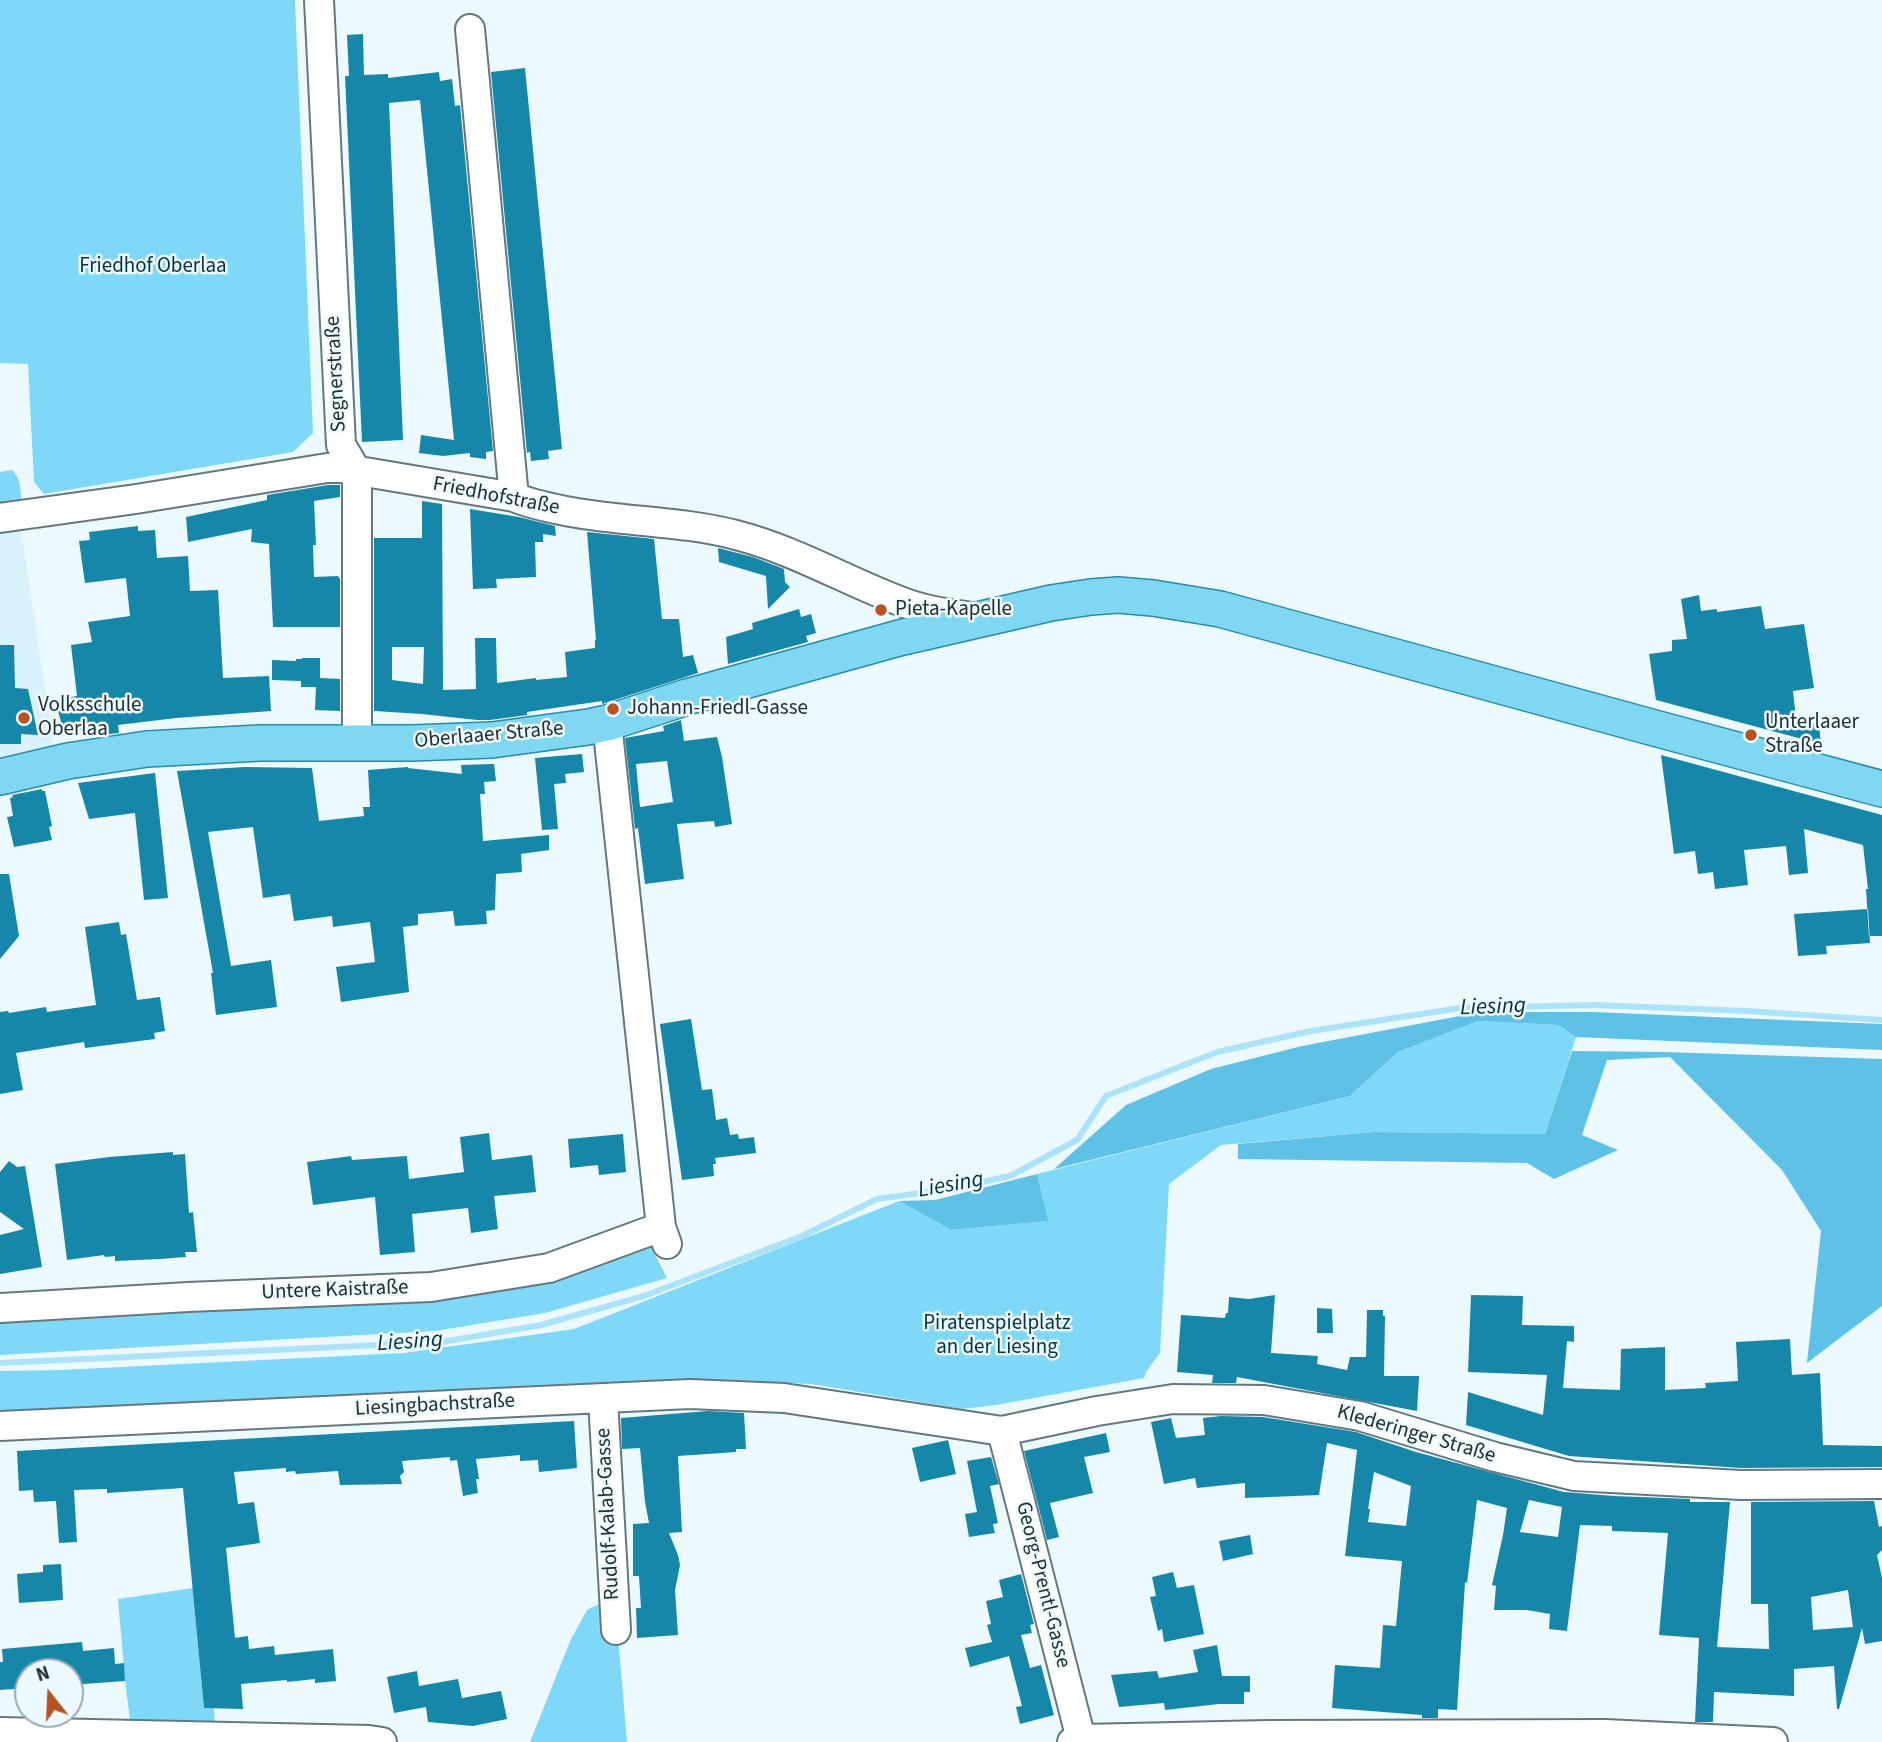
<!DOCTYPE html>
<html>
<head>
<meta charset="utf-8">
<style>
	body { margin:0 }
	#map { position:relative; width:1882px; height:1742px; overflow:hidden; background:#ecf9ff; font-family:"Source Sans 3",sans-serif }
	canvas { display:block }
	.north { position:absolute; left:14px; top:1658px; width:70px; height:70px; box-sizing:border-box; background:#ecf9ff; border:2px solid #9ca8ad; border-radius:50%; rotate:342deg; font-size:19px; font-weight:700; line-height:28px; text-align:center; color:#252e31 }
	.north::after { content:''; display:block; margin:auto; width:24px; height:32px; background:#b7531e; clip-path:polygon(50% 0,100% 100%,50% 72%,0 100%) }
</style>
</head>
<body>
<div id="map">
<canvas width="1882" height="1742"></canvas>
<div class="north">N</div>
</div>
<script>
const ctx = document.querySelector('canvas').getContext('2d');
ctx.lineJoin = 'round';
function paint(path, color) {
  ctx.fillStyle = color;
  ctx.fill(path, 'evenodd');
}
function stroke(path, color, width, dash) {
  ctx.strokeStyle = color;
  ctx.lineWidth = width;
  ctx.lineCap = dash ? 'butt' : 'round';
  ctx.setLineDash(dash || []);
  ctx.stroke(path);
}
function drawText(font, color, halo, rows, align = 'center') {
  ctx.font = font + ' "Source Sans 3",sans-serif';
  ctx.lineWidth = 5;
  ctx.setLineDash([]);
  ctx.textBaseline = 'middle';
  ctx.strokeStyle = halo;
  ctx.fillStyle = color;
  for (const [text, x, y, turn = 0] of rows) {
    ctx.save();
    ctx.translate(x, y);
    ctx.rotate((+turn || 0) * Math.PI / 180);
    ctx.textAlign = isNaN(turn) ? turn : align;
    if (halo) ctx.strokeText(text, 0, 0);
    ctx.fillText(text, 0, 0);
    ctx.restore();
  }
}
paint(new Path2D(`
	M21 530 55 757H0V532Z`), '#d9f1fb');
paint(new Path2D(`
	M0 0H295L313 433 293 452 44 494 34 482 28 364 0 363Z
	M12 470C20 476 21 491 21 501L0 504V472Z
	M1478 1021 1558 1025 1576 1037 1545 1134 1373 1132 1221 1145 1169 1184 1160 1353 1146 1372 1144 1378 996 1405 962 1409 811 1384 707 1380 0 1411V1371L61 1370 404 1353 574 1329 899 1201 951 1230 1047 1221 1037 1174 1350 1096 1398 1052Z
	M649 1243 667 1278 545 1313 435 1331 0 1355V1320L317 1303Z
	M193 1588 204 1708H214L215 1726 130 1720 125 1680 118 1599Z
	M603 1602 618 1634 627 1742H530L571 1639 587 1610Z`), '#80d8f9');
paint(new Path2D(`
	M1481 1012H1593L1882 1024V1050L1576 1037 1558 1025 1478 1021 1398 1052 1350 1096 1054 1169 1126 1105 1211 1069 1302 1046Z
	M1572 1051 1664 1052 1882 1059V1306L1807 1363 1821 1231 1782 1170 1670 1057 1607 1060 1582 1135 1618 1150 1554 1179 1527 1163 1238 1159V1144L1373 1132 1545 1134Z
	M1037 1174 1048 1221 951 1230 899 1201 935 1200Z`), '#5fc1e5');
stroke(new Path2D(`
	M0 1363 442 1342 541 1325 644 1296 802 1236 877 1199 950 1189 1010 1176 1077 1140 1106 1096 1217 1052 1311 1031 1460 1008 1595 1005 1747 1011 1882 1020`), '#ade3f9', 6);
paint(new Path2D(`
	M363 34 364 75 388 74V78L439 72 440 81 452 79 455 106 460 105 493 451 486 452V459L470 457V453L443 456 419 453 421 435 454 440 420 100 389 103 403 440 362 442 345 76H349L347 35Z
	M525 68 562 449 548 451 549 459 531 461 530 452 527 453 491 72Z
	M328 485H340V497L314 501 316 545H313L314 577 338 576 340 579V627H273L269 544 251 542 252 529 188 542 186 517 267 500V495Z
	M422 501 442 504 443 690 476 689 475 638H496L497 683 536 678V680L567 677 565 652 595 648V640H596L587 532 654 539 662 619H679L683 657 693 655 698 673 602 704V701L527 712V715L490 720H477L422 714 374 711V538H422ZM392 647H424L423 684 392 680Z
	M470 509 519 517 555 526 556 536 543 534V542H535L536 577 496 579 497 588 473 589Z
	M138 526V531L155 530 157 558 188 556 190 591 218 590 223 678 269 676 271 711 176 718 118 725 119 733 83 737 82 730 64 733 55 700 77 696 71 645 92 642 88 622 130 616 126 578 85 583 79 541 90 540 89 532Z
	M718 548 753 557 784 569 785 582 790 587 768 609 766 576 719 562Z
	M1699 595 1701 611 1717 609V612L1761 606 1765 629 1804 624 1814 688 1793 691 1796 718 1819 725 1821 744 1656 700 1649 654 1672 651V640L1687 639 1681 599Z
	M799 609 801 617 811 614 816 633 806 636 808 642 728 664 726 637 753 629 752 623Z
	M0 645H14L15 688 28 689 38 735 21 734V744H0Z
	M302 658H320V678L340 679V711L315 710 316 687H301V681L272 680V660L296 661V659H302Z
	M681 720 684 741 717 737 722 757 732 824 715 827 714 821 677 824 684 879 645 884 638 828 635 829 625 738 664 731 663 726ZM667 761 673 802 640 807 636 764Z
	M582 754 584 772 565 774 566 783 554 784 558 829 542 830 535 758Z
	M1661 755 1882 815V936H1869L1866 889H1868L1863 845 1804 829 1808 873 1789 875 1786 846 1744 850 1748 885 1715 889 1713 872 1698 874 1695 851 1674 854Z
	M494 764 496 781 484 782 485 794H480L483 841 549 835V850L521 854 522 872 496 874 495 910 486 911 487 924 455 926 453 911 418 914V925L403 927 409 992 341 1002 336 967 375 962 370 922 333 927 332 916 294 921 290 894 263 898 253 827 208 832 231 966 271 960 277 1007 216 1015 211 973H213L177 771 245 767 312 768 319 821 364 816 363 807H370L368 770 408 767V768L462 774 461 765Z
	M155 773 168 898 144 900 135 813 89 819 78 783Z
	M42 789V791H45L52 826 49 827 52 840 14 847 7 817 13 816 10 798 13 797 12 795Z
	M0 874H9L19 936 0 959Z
	M1868 909 1870 943 1826 946 1827 954 1798 956 1794 914Z
	M119 922 121 935 126 934 137 1000 160 997 165 1031 154 1033 155 1039 85 1048 84 1042 16 1053 23 1090 0 1094V1012L8 1011 9 1013 46 1007 47 1012 96 1005 85 927Z
	M691 1019 702 1090 712 1089 716 1120 727 1118 730 1135 738 1134 739 1139 754 1137 756 1153 715 1158 716 1164H713L714 1176 682 1180 660 1024Z
	M489 1133 492 1160 532 1155 536 1192 494 1196 498 1229 471 1233 468 1208 412 1214 415 1252 380 1255 375 1197 313 1205 307 1162 351 1156 352 1160 407 1156 409 1179 464 1172 460 1137Z
	M623 1134 626 1172 599 1175 598 1165 570 1168 568 1139Z
	M173 1152V1155L185 1154 189 1213 193 1212 197 1252H185L186 1257 160 1259 115 1261V1256L105 1257 104 1255 67 1260 55 1164 109 1157Z
	M9 1161 17 1167 25 1166 42 1267 0 1274V1235L24 1229 0 1212V1172Z
	M1275 1295 1271 1353 1318 1356 1317 1364 1347 1370 1350 1357H1366L1367 1310H1383V1316H1385L1384 1376H1419L1417 1411 1237 1377 1236 1383H1212L1213 1375 1177 1372 1181 1315 1225 1318 1226 1313H1228L1229 1297 1249 1299Z
	M1471 1295 1523 1296 1522 1325 1574 1326V1342L1567 1341 1563 1388 1620 1390 1621 1349 1665 1347V1390L1706 1388 1705 1383 1738 1381 1736 1342 1790 1339 1792 1375 1820 1373 1823 1445 1882 1446V1467L1741 1468 1569 1456 1466 1425 1468 1392 1543 1415 1547 1375 1468 1372Z
	M1317 1308 1332 1309 1333 1333H1317Z
	M708 1411 744 1413 746 1449H736V1452L678 1456 682 1532 669 1533 678 1555 680 1565 675 1590 678 1635 637 1638 636 1608H641L639 1576H633V1524L649 1523 645 1502 640 1448 622 1449 621 1418Z
	M1221 1416 1263 1417 1356 1432 1416 1452 1564 1492 1614 1496 1690 1499V1502H1730L1717 1647 1769 1649 1768 1604H1751V1502L1874 1501 1879 1527 1882 1526V1550L1877 1555 1882 1578V1641L1865 1644 1862 1628 1839 1709H1837L1834 1666 1794 1669V1696L1714 1692 1713 1722H1695L1699 1638 1659 1635 1668 1533 1612 1531V1526L1580 1525 1567 1631 1549 1629 1550 1614 1527 1610H1494L1496 1586 1492 1585 1503 1535 1507 1508 1477 1500 1467 1583 1465 1582 1457 1710 1438 1709V1718H1422V1715L1332 1708 1335 1665 1380 1668 1383 1625 1396 1626 1402 1561 1345 1556 1357 1450 1327 1443 1319 1495 1245 1498V1483L1197 1488 1195 1478 1164 1484 1151 1422 1171 1418 1176 1438 1205 1435 1203 1418ZM1374 1472 1411 1486 1406 1526 1368 1522 1370 1509H1368ZM1529 1500 1562 1507 1558 1537 1520 1532ZM1848 1590 1853 1627 1813 1630 1811 1597Z
	M574 1421 577 1468 539 1472 538 1460 520 1461V1455L476 1459 479 1479H476L478 1493 463 1496 457 1460 450 1461V1457L402 1461 404 1472 400 1476 402 1484 340 1485 338 1471 296 1474 295 1471 286 1472V1468L234 1472 238 1504 254 1502 260 1543 226 1548 235 1638 248 1636 249 1649 274 1646 275 1655 333 1649 336 1681 315 1683V1679L287 1682V1680L241 1684 243 1709 204 1708 183 1488 107 1493V1489L74 1490 77 1542 59 1543 56 1501 34 1502 33 1490 19 1491 17 1451Z
	M1106 1433 1110 1452 1084 1457 1093 1493 1050 1503 1059 1537 1047 1540 1024 1451Z
	M948 1440 956 1474 920 1482 912 1448Z
	M991 1457 999 1484 990 1486 998 1523 993 1524 995 1533 969 1537 965 1514 977 1512 967 1461Z
	M1250 1535 1253 1554 1223 1561 1219 1541Z
	M61 1564 63 1600 19 1603 17 1574 43 1572V1565Z
	M1173 1572 1177 1588 1194 1585 1204 1634 1164 1642 1162 1629 1158 1631 1150 1597 1156 1596 1152 1577Z
	M1021 1574 1034 1624 1030 1625 1032 1633 1021 1635 1030 1668 1041 1665 1054 1715 1020 1724 1016 1707 1022 1706 1009 1656 970 1667 965 1648 992 1642 987 1625 991 1624 986 1601 1003 1597 999 1580Z
	M82 1642 83 1651 114 1648 115 1664 124 1663 125 1681 70 1685V1672H28V1688L0 1690V1662H3L2 1649Z
	M1217 1645 1222 1676H1250V1692H1244V1704H1219L1165 1710 1164 1703 1119 1707 1111 1675 1157 1671 1159 1678 1198 1672 1193 1650Z
	M417 1671 419 1686 458 1679 462 1698 501 1691 507 1719 473 1726 428 1722 426 1707 394 1713 387 1677Z`), '#1787a9');
const minor = new Path2D(`
	M319 0 341 445 357 472V744
	M470 29 514 497
	M0 518 136 499 327 468H341L514 497C533 505 551 508 571 512 626 522 682 521 736 535 795 550 848 582 905 603 927 611 950 614 973 617
	M607 723 661 1227 667 1244
	M0 1308 188 1297 431 1287 549 1268 661 1227
	M603 1399 616 1630
	M0 1426 690 1394 784 1398 1002 1431 1097 1411 1173 1399 1264 1400 1360 1416 1495 1457 1574 1476 1741 1485 1882 1484
	M1002 1431 1081 1739
	M0 1732 369 1740 382 1742
	M1072 1742 1081 1739 1269 1735 1605 1734 1773 1742`);
const major = new Path2D(`
	M0 777 68 761 147 749 260 743H412L492 740 588 727 607 723 687 697 899 638 1051 603 1091 597 1118 595 1153 598 1220 609 1658 729 1882 789`);
stroke(minor, '#647880', 32);
stroke(major, '#2a8ba9', 38);
stroke(minor, '#fff', 28);
stroke(major, '#80d7f2', 35);
for (const [x, y, r, color] of [
	[881,610,7,"#b7531e"],
	[613,709,7,"#b7531e"],
	[24,718,7,"#b7531e"],
	[1751,735,7,"#b7531e"]
]) {
  const dot = new Path2D();
  dot.arc(x, y, r, 0, 2 * Math.PI);
  ctx.fillStyle = color;
  ctx.fill(dot);
  stroke(dot, '#ecf9ff', 2.5);
}
drawText('21px', '#043342', '#ecf9ff', [
	["Friedhof Oberlaa",153,267],
	["Piratenspielplatz",997,1324],
	["an der Liesing",997,1348]
]);
drawText('21px', '#252e31', '#ecf9ff', [
	["Segnerstraße",337,374,-93],
	["Friedhofstraße",496,497,11],
	["Oberlaaer Straße",489,736,-5],
	["Untere Kaistraße",335,1291,-2],
	["Liesingbachstraße",435,1406,-3],
	["Klederinger Straße",1416,1435,16],
	["Rudolf-Kalab-Gasse",609,1514,-93],
	["Georg-Prentl-Gasse",1042,1585,76]
]);
drawText('21px', '#252e31', '#ecf9ff', [
	["Pieta-Kapelle",895,610],
	["Volksschule",38,706],
	["Oberlaa",38,730],
	["Johann-Friedl-Gasse",627,709],
	["Unterlaaer",1765,723],
	["Straße",1765,747]
], 'left');
drawText('italic 23px', '#01303f', '#ecf9ff', [
	["Liesing",1493,1008,-2],
	["Liesing",951,1186,-10],
	["Liesing",410,1343,-4]
]);
</script>
</body>
</html>
